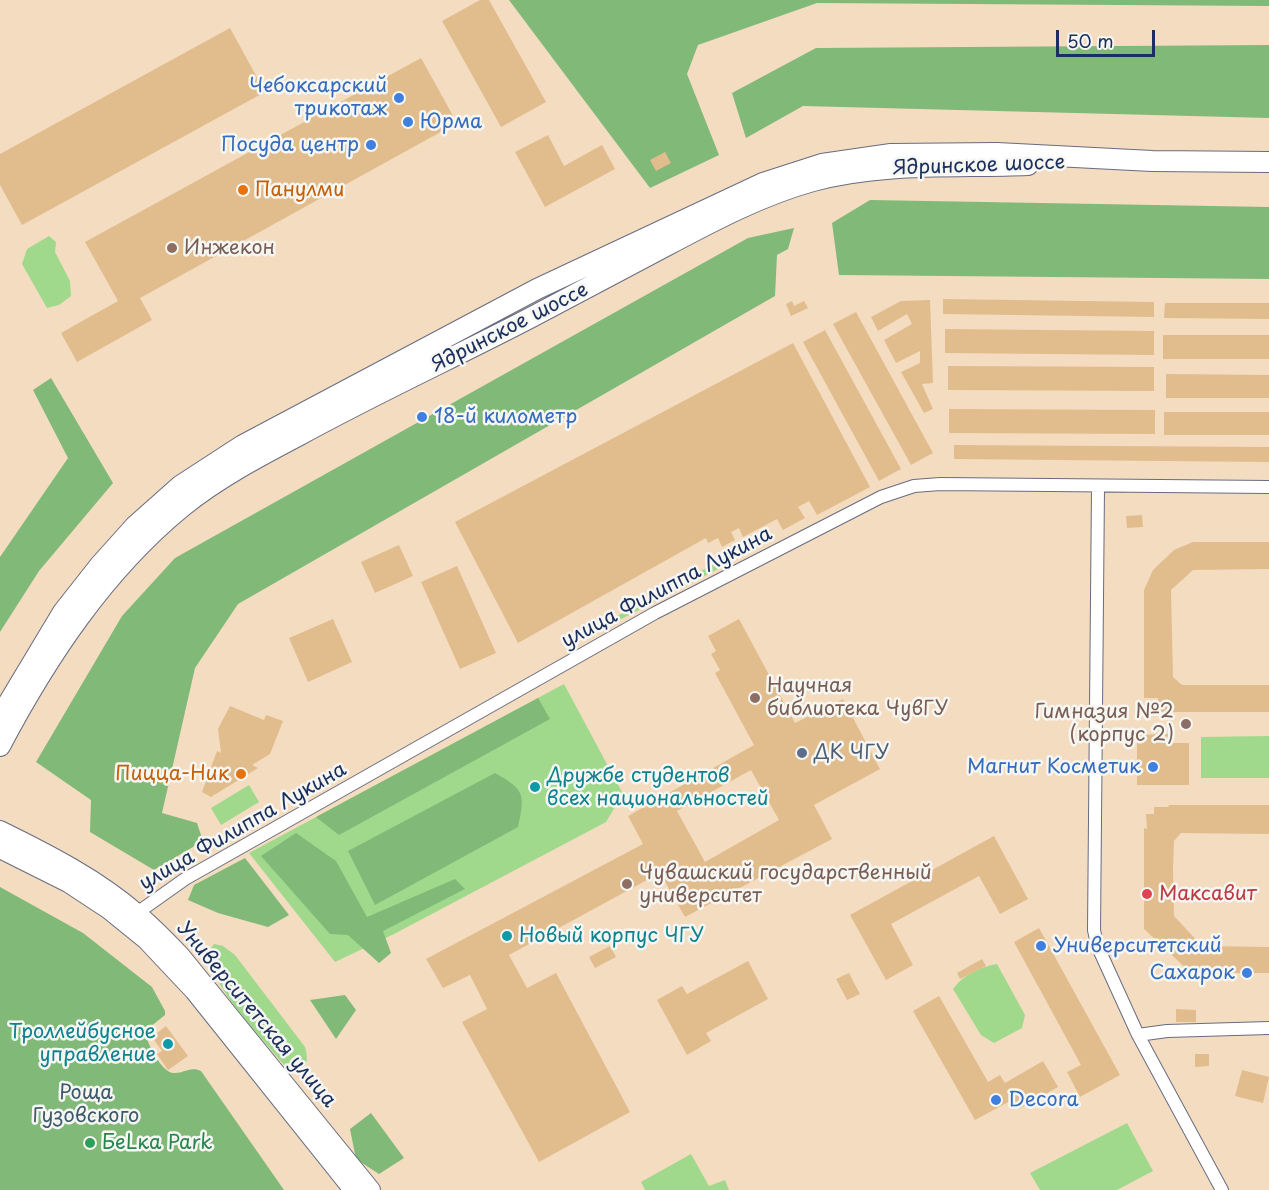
<!DOCTYPE html>
<html>
<head>
<meta charset="utf-8">
<style>
	body { margin:0 }
	#map { position:relative; width:1269px; height:1190px; overflow:hidden; background:#f4dcc0; font-family:"Playpen Sans",sans-serif }
	canvas { display:block }
	.scale { position:absolute; left:1056px; top:30px; width:99px; height:27px; box-sizing:border-box; border:3px solid #1b2f5e; border-top:0; padding-left:8px; font-size:18px; line-height:21px; white-space:nowrap; color:#1b2f5e; -webkit-text-stroke:4px #f6f6f2; paint-order:stroke }
</style>
</head>
<body>
<div id="map">
<canvas width="1269" height="1190"></canvas>
<div class="scale">50 m</div>
</div>
<script>
const ctx = document.querySelector('canvas').getContext('2d');
ctx.lineJoin = 'round';
function paint(path, color) {
  ctx.fillStyle = color;
  ctx.fill(path, 'evenodd');
}
function stroke(path, color, width, dash) {
  ctx.strokeStyle = color;
  ctx.lineWidth = width;
  ctx.lineCap = dash ? 'butt' : 'round';
  ctx.setLineDash(dash || []);
  ctx.stroke(path);
}
function drawText(font, color, halo, rows, align = 'center') {
  ctx.font = font + ' "Playpen Sans",sans-serif';
  ctx.lineWidth = 5;
  ctx.setLineDash([]);
  ctx.textBaseline = 'middle';
  ctx.strokeStyle = halo;
  ctx.fillStyle = color;
  for (const [text, x, y, turn = 0] of rows) {
    ctx.save();
    ctx.translate(x, y);
    ctx.rotate((+turn || 0) * Math.PI / 180);
    ctx.textAlign = isNaN(turn) ? turn : align;
    if (halo) ctx.strokeText(text, 0, 0);
    ctx.fillText(text, 0, 0);
    ctx.restore();
  }
}
paint(new Path2D(`
	M49 236 56 242 55 252 70 281 71 296 59 305 47 308 22 264 27 249Z
	M714 564 718 569 608 626 606 622Z
	M564 684 623 794 606 822 394 934 335 962 249 853Z
	M1269 736V778H1201V737Z
	M249 785 259 802 221 825 211 808Z
	M214 944 223 946 235 955 305 1047C311 1065 301 1079 284 1065 258 1033 217 994 207 954Z
	M997 964 1025 1015 1022 1028 994 1043 981 1035 953 989C963 975 980 967 997 964Z
	M1127 1123 1153 1171 1117 1190H1040L1030 1173Z
	M691 1154 709 1186 725 1180 729 1190H645L641 1182Z`), '#a0d98c');
paint(new Path2D(`
	M509 0H1269V6L817 3 698 45 687 74 719 155 650 188Z
	M1269 45V118L803 106 746 138 732 93 816 48Z
	M870 200 1269 207V279L839 275 832 223Z
	M794 228 788 249 777 255 775 296 238 604 195 668 162 813 197 823 203 841 154 870 90 832 91 800 36 762 122 616 175 558 748 238Z
	M51 378 113 483 39 571 0 632V557L68 458 33 390Z
	M538 698 550 719 339 835 316 817Z
	M495 773C525 790 525 794 518 827L375 905 348 851Z
	M296 833 336 861 367 917 455 879 465 889 383 931 391 953 379 963 348 935 330 934 261 856Z
	M245 858 289 915 268 927 218 913 188 900 194 885Z
	M0 887 83 933 152 987 165 1011V1015L145 1031C146 1041 161 1072 173 1073 184 1074 190 1066 201 1071L284 1190H0Z
	M345 995 356 1010 336 1039 310 1000Z
	M371 1113 404 1158 379 1174 356 1159 350 1129Z`), '#80b978');
paint(new Path2D(`
	M480 0H489L546 102 501 127 442 21Z
	M230 28 265 92 22 225 0 185V154Z
	M421 58 457 123 140 298 152 320 77 362 61 333 118 301 85 242Z
	M548 135 564 166 602 145 615 169 545 207 515 152Z
	M665 152 671 163 656 171 650 160Z
	M943 299 1154 302V317L943 314Z
	M930 300 933 383 922 384 933 409 924 413 901 372 920 363V351L896 363 884 340 912 324 907 314 878 331 871 317 901 301Z
	M792 301 794 306 804 301 808 308 791 316 786 304Z
	M1165 303H1269V319L1164 318Z
	M856 312 933 453 911 465 833 324Z
	M945 329 1154 331V355L945 353Z
	M825 330 901 469 879 481 803 342Z
	M1163 335H1269V359H1163Z
	M793 343 870 487 817 515 809 501 798 507 805 518 783 530 777 519 743 537 739 528 731 532 735 540 722 547 718 538 708 543 706 538 518 643 455 522Z
	M948 366 1154 367V391L948 390Z
	M1166 374 1269 375V398H1166Z
	M949 409 1155 410V434L949 433Z
	M1164 412H1269V435H1164Z
	M954 445 1269 447V462L954 459Z
	M1142 515 1143 527 1127 528 1126 516Z
	M1193 542H1269V569L1193 570 1171 590 1173 677 1182 685H1269V712H1158V698H1144V590L1153 570 1174 550Z
	M399 545 413 576 375 593 361 562Z
	M457 566 496 653 460 669 421 582Z
	M333 619 352 662 308 682 289 638Z
	M739 619 795 723 843 699 880 769 814 805 832 839 685 917 660 873 509 955 527 988 556 973 630 1112 539 1162 462 1022 487 1009 470 975 443 988 426 959 643 844 628 816 754 745 715 673 720 670 711 654 716 651 708 636ZM751 770 779 820 705 862 677 811Z
	M230 706 264 720 266 715 283 721 270 754 252 765 258 768 211 797 202 792 217 751 221 753 218 729Z
	M1169 734V743H1189V785H1137V735Z
	M1169 805H1269V834L1181 833 1174 841 1173 869 1174 916 1202 946 1269 947V973H1191L1144 929V828L1147 829 1146 814H1154V807H1168Z
	M994 836 1028 899 1000 914 979 876 891 924 913 965 886 980 850 915Z
	M1039 928 1120 1075 1080 1097 1067 1072 1081 1065 1014 942Z
	M610 946 616 957 595 968 589 957Z
	M982 959 986 966 960 979 957 973Z
	M748 961 768 999 706 1033 711 1041 687 1055 657 1000 682 986 687 994Z
	M849 973 860 994 847 1000 836 979Z
	M939 996 988 1082 1000 1075 1005 1083 1043 1061 1058 1087 1019 1109 1014 1099 975 1120 913 1011Z
	M1176 1009 1196 1010V1022H1176Z
	M166 1026 188 1056 168 1070 157 1054 162 1051 152 1037Z
	M1195 1054H1209V1066L1195 1067Z
	M1242 1070 1269 1077 1263 1103 1235 1096Z`), '#e1bd8e');
const street = new Path2D(`
	M1098 487 1094 930 1097 945 1138 1035 1222 1190
	M137 913 185 879 655 613 881 497 914 486 940 484 1269 487
	M1138 1035 1167 1031 1269 1028`);
const secondary = new Path2D(`
	M0 830C47 853 98 879 138 914 153 927 167 941 181 956L371 1190
	M0 849 68 883 109 910 146 940 194 991 353 1190`);
const primary = new Path2D(`
	M0 717 63 612 100 565 135 526 180 486 243 445 537 289 763 183 822 164 891 154 997 153 1152 161 1269 162
	M0 746C47 657 104 571 182 507 218 478 258 457 298 436 374 394 453 358 530 318 575 294 621 270 666 246 713 221 762 195 813 181 884 162 956 168 1028 165`);
stroke(street, '#676c80', 14);
stroke(secondary, '#676c80', 20);
stroke(primary, '#676c80', 22);
stroke(street, '#fff', 12);
stroke(secondary, '#fff', 18);
stroke(primary, '#fff', 20);
for (const [x, y, r, color] of [
	[399,98,6,"#3f7fe0"],
	[408,122,6,"#3f7fe0"],
	[371,145,6,"#3f7fe0"],
	[243,190,6,"#e8710a"],
	[172,248,6,"#8d6e63"],
	[422,417,6,"#3f7fe0"],
	[755,698,6,"#8d6e63"],
	[1186,724,6,"#8d6e63"],
	[802,753,6,"#5c6f8a"],
	[1153,767,6,"#3f7fe0"],
	[241,774,6,"#e8710a"],
	[535,787,6,"#0f9aa8"],
	[627,884,6,"#8d6e63"],
	[1147,894,6,"#e0444e"],
	[507,936,6,"#0f9aa8"],
	[1041,946,6,"#3f7fe0"],
	[1247,973,6,"#3f7fe0"],
	[168,1044,6,"#0f9aa8"],
	[996,1100,6,"#3f7fe0"],
	[90,1143,6,"#2e9e5b"]
]) {
  const dot = new Path2D();
  dot.arc(x, y, r, 0, 2 * Math.PI);
  ctx.fillStyle = color;
  ctx.fill(dot);
  stroke(dot, '#f6f6f2', 2);
}
drawText('20px', '#366cbe', '#f6f6f2', [
	["Чебоксарский",387,86],
	["трикотаж",387,109],
	["Юрма",420,122,"left"],
	["Посуда центр",359,145],
	["18-й километр",434,417,"left"],
	["Магнит Косметик",1141,767],
	["Университетский",1053,946,"left"],
	["Сахарок",1235,973],
	["Decora",1008,1100,"left"]
], 'right');
drawText('20px', '#1b2f5e', '#f6f6f2', [
	["Ядринское шоссе",979,166,-2],
	["Ядринское шоссе",510,328,-27],
	["улица Филиппа Лукина",667,588,-28],
	["улица Филиппа Лукина",243,827,-30],
	["Университетская улица",256,1015,50]
]);
drawText('20px', '#c56008', '#f6f6f2', [
	["Панулми",255,190],
	["Пицца-Ник",229,774,"right"]
], 'left');
drawText('20px', '#785e54', '#f6f6f2', [
	["Инжекон",184,248],
	["Научная",767,686],
	["библиотека ЧувГУ",767,709],
	["Гимназия №2",1174,712,"right"],
	["(корпус 2)",1174,735,"right"],
	["Чувашский государственный",639,873],
	["университет",639,896]
], 'left');
drawText('20px', '#4e5e75', '#f6f6f2', [
	["ДК ЧГУ",814,753]
], 'left');
drawText('20px', '#0d838f', '#f6f6f2', [
	["Дружбе студентов",547,776],
	["всех национальностей",547,799],
	["Новый корпус ЧГУ",519,936],
	["Троллейбусное",156,1032,"right"],
	["управление",156,1055,"right"]
], 'left');
drawText('20px', '#be3a42', '#f6f6f2', [
	["Максавит",1159,894]
], 'left');
drawText('20px', '#3c5a6a', '#f6f6f2', [
	["Роща",86,1093],
	["Гузовского",86,1116]
]);
drawText('20px', '#27864d', '#f6f6f2', [
	["БeLка Park",102,1143]
], 'left');
</script>
</body>
</html>
